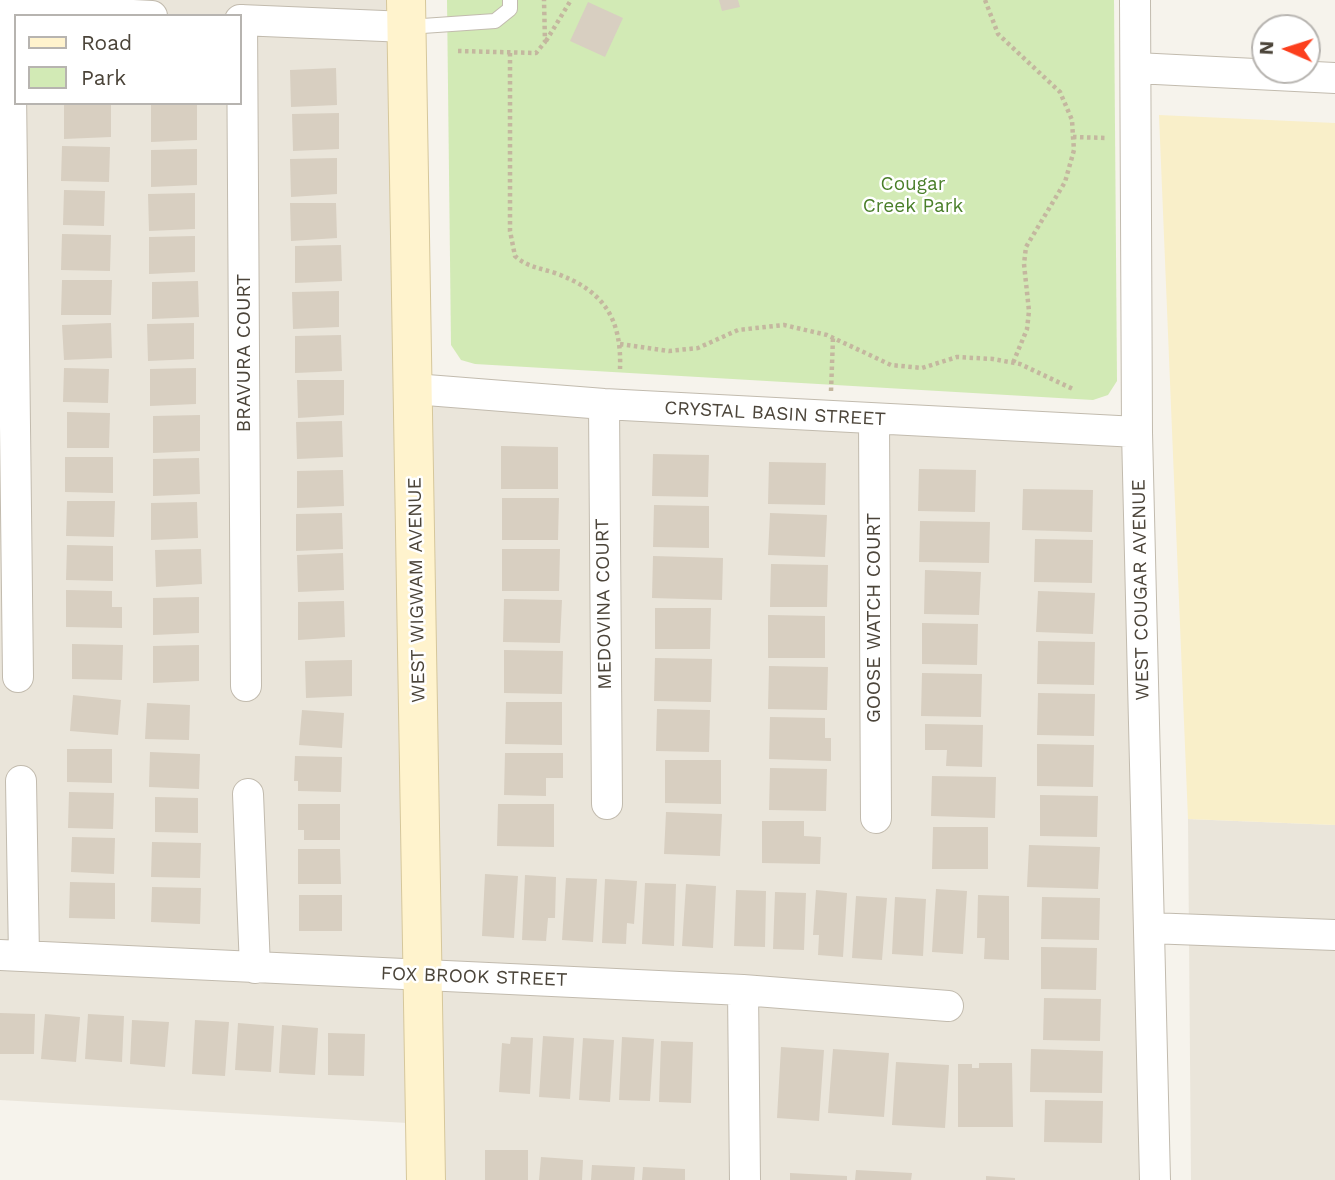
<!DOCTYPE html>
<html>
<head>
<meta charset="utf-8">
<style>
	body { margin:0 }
	#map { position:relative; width:1335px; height:1180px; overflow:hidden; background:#f6f3ec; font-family:"Work Sans",sans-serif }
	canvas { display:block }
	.legend { position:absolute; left:14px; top:14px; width:228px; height:91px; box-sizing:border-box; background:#fff; border:2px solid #b7b4b0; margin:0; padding:9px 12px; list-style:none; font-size:21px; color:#4b4439 }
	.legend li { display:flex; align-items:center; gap:14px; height:35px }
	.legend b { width:35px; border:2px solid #b7b4b0 }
	.north { position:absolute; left:1251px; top:14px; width:70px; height:70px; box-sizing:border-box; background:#fff; border:2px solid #b7b4b0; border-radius:50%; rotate:273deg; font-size:19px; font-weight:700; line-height:28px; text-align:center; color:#4b4439 }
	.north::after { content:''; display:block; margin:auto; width:24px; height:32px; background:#fc3f1d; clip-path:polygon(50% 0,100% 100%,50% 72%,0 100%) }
</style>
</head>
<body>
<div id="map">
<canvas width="1335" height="1180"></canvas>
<ul class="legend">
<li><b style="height:9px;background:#fff3cd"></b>Road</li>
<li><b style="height:19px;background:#d2eab5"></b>Park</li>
</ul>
<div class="north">N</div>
</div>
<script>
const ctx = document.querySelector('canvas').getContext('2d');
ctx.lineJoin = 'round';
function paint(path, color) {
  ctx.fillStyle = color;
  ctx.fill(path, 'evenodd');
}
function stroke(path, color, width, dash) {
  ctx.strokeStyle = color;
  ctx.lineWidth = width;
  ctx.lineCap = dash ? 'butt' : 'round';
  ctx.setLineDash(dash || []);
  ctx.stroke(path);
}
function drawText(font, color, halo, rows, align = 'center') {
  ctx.font = font + ' "Work Sans",sans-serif';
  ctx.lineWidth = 5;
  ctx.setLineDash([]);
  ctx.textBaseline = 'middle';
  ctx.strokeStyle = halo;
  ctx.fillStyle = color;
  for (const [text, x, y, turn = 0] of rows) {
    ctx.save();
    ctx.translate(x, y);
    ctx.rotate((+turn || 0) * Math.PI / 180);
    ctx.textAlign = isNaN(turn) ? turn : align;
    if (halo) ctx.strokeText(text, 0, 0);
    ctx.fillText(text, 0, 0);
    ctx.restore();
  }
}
paint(new Path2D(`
	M0 0H406L413 389 1137 432 1155 1180H426L425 1124 0 1100ZM16 16H240V103H16Z
	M1188 819 1335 825V1180H1191Z`), '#eae5da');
paint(new Path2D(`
	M447 0H1114L1117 381 1108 395 1093 400 475 364 461 360 451 345Z`), '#d2eab5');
paint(new Path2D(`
	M1159 115 1335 123V825L1188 819Z`), '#f9efc9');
paint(new Path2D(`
	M719 0H738L740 7 722 11Z
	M588 2 623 18 605 57 570 41Z
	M336 68 337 105 291 107 290 70Z
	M64 103H111V137L64 139Z
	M197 103V140L151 142V105Z
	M339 113V149L293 151 292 114Z
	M62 146 110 147 109 182 61 181Z
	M197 149V185L151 187V150Z
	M337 158V194L291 197 290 159Z
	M64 190 105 191 104 226 63 225Z
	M195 193V229L149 231 148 194Z
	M290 203H336L337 238 291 241Z
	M62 234 111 235 110 271 61 270Z
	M195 236V272L149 274V237Z
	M341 245 342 281 295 283V246Z
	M62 280H112L111 315H61Z
	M198 281 199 317 152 319V282Z
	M339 291V327L293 329 292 292Z
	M111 323 112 358 64 360 62 325Z
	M194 323V359L148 361 147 324Z
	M341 335 342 371 295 373V336Z
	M64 368 109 369 108 403 63 402Z
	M196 368V404L150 406V369Z
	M297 380H344V415L298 418Z
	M67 412 110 413 109 448H67Z
	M200 415V451L153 453V416Z
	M342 421 343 457 297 459 296 422Z
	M501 446 558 447V489H501Z
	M653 454 709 455 708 497 652 496Z
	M65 457H113V493L65 492Z
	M199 458 200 494 153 496V459Z
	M769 462 826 463 825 505 768 504Z
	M919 469 976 470 975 512 918 511Z
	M343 470 344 506 297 508V471Z
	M1023 489 1093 490 1092 532 1022 530Z
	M502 498H559L558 540H502Z
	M67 501H115L114 537 66 536Z
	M197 502 198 538 151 540V503Z
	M654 505 709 506V548L653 547Z
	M342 513 343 549 296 551V514Z
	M770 513 827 515 825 557 768 555Z
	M920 521 990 522 989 563 919 562Z
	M1035 539 1093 540 1092 583 1034 582Z
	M67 545 113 546V581L66 580Z
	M201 549 202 584 156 587 155 550Z
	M502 549H560L559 591H502Z
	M343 553 344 590 298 592 297 555Z
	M653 556 723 558 722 600 652 598Z
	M771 564 828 565 827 607H770Z
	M925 570 981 572 979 615 924 614Z
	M66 590 112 591V607H122V628L66 627Z
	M1038 591 1095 593 1093 634 1036 632Z
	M199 597V633L153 635V598Z
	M504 599 562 600 560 643 503 642Z
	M344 601 345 637 298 640V602Z
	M655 608H711L710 649H655Z
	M768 615 825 616V658H768Z
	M922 623 978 624 977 665 922 664Z
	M1038 641 1095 642 1094 685 1037 684Z
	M72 644 123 645 122 680 72 679Z
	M199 645V681L153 683V646Z
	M504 650 563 651 562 694 504 693Z
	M655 658 712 659 711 702 654 701Z
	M352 660V696L306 698 305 661Z
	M769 666 828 667 827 710 768 709Z
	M922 673 982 674 981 717 921 716Z
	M1038 693 1095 694 1094 736 1037 735Z
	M73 695 121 700 118 735 70 731Z
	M506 702H562V745L505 744Z
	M147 703 190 705 189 740 145 739Z
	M657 709 710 710 709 752 656 751Z
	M302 710 344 713 342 748 299 745Z
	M770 717 825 718V738H831V761L769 759Z
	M925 724 983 725 982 767 946 766 947 750H925Z
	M1037 744 1094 745 1093 787 1037 786Z
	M67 749H112V783L67 782Z
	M150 752 200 754 199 789 149 787Z
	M505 753H563V778H546V796L504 795Z
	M295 756 342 757 341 792 298 791V781H294Z
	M665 760H721V804L665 803Z
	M770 768 827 769 826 811 769 810Z
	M932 776 996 777 995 818 931 816Z
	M69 792 114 793 113 829 68 828Z
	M1040 795 1098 796 1097 837 1040 836Z
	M155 797 198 798V833L155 832Z
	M298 804H340V840H304V830H298Z
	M498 804H554V847L497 846Z
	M666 812 722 814 720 856 664 854Z
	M762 821H804V836L821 837 820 864 762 863Z
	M933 827H988V869H932Z
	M72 837 115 838 114 874 71 872Z
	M152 842 201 843 200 878 151 877Z
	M1029 845 1100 847 1098 889 1027 887Z
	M298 849H340L341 884H298Z
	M485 874 518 876 514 938 482 936Z
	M525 875 556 877 555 918H548L546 941 522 940Z
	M566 878 597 879 593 942 562 940Z
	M605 879 637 881 634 924 627 923 626 944 602 943Z
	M70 882 115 883V919L69 918Z
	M645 883 676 884 674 946 642 944Z
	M686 884 716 886 713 948 682 946Z
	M152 887 201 888 200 924 151 922Z
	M936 889 967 891 963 954 932 952Z
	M736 890 766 891 765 947 734 946Z
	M816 890 847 893 843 957 818 955 819 935H813Z
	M775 892 806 893 804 950 773 949Z
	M299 895H342V931H299Z
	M978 895 1009 896V960L984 959 985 938H977Z
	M856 896 887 898 882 960 852 958Z
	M895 897 926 899 923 956 892 954Z
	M1042 897 1100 898 1099 940 1041 939Z
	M1041 947 1097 948 1096 990 1041 989Z
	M1044 998 1101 999 1100 1041 1043 1040Z
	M0 1013 35 1014 34 1054H0Z
	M45 1014 80 1017 76 1062 41 1059Z
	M88 1014 124 1016 122 1062 85 1059Z
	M132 1020 169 1022 165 1067 130 1064Z
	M195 1020 229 1022 225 1076 192 1074Z
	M238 1023 274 1026 271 1072 235 1070Z
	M282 1025 318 1028 315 1075 279 1073Z
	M328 1033 365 1034 364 1076 328 1075Z
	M543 1036 574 1038 570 1099 539 1097Z
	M511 1037 533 1038 530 1094 499 1092 502 1043 510 1044Z
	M622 1037 654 1039 650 1101 619 1100Z
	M583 1038 614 1040 610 1102 579 1100Z
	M661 1041 693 1042 691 1103 659 1102Z
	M781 1047 824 1050 819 1121 777 1118Z
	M833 1049 889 1053 884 1117 828 1113Z
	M1031 1049 1103 1051 1102 1093 1030 1092Z
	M896 1062 949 1065 945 1128 892 1125Z
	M979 1063H1012L1013 1127H958V1064H972V1068H979Z
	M1045 1100 1103 1101 1102 1143 1044 1142Z
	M485 1150H528V1180H485Z
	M541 1157 583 1160 582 1180H539Z
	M592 1165 635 1167 634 1180H591Z
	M643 1167 685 1169V1180H642Z
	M856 1170 912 1173 911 1180H855Z
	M790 1173 847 1176V1180H790Z
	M986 1176 1015 1178V1180H986Z`), '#d8cfc1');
const lane = new Path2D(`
	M408 27 495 21 510 9V0`);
const street = new Path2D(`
	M1135 0 1137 432 1155 1180
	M0 8 152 16
	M10 8 18 677
	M240 20 407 27
	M242 20 246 686
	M1136 68 1335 78
	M414 389 604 404 1137 432
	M604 404 607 804
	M874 419 876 818
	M21 781 24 956
	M248 794 255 968
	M1149 928 1335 935
	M0 955 743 990 948 1006
	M743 990 745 1180`);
const secondary = new Path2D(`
	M406 0 426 1180`);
stroke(lane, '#c2bbae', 16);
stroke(street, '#c2bbae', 32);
stroke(secondary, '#d6c79b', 40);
stroke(new Path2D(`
	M985 0 998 34 1060 92 1072 120 1073 137 1074 150 1065 182 1026 247 1024 264 1029 311 1027 329 1013 363
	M546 41 571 0
	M458 51 536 53 545 42 544 0
	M510 53V231L515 256C527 267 540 268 555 273 603 290 622 318 620 369
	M1073 137 1108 138
	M620 344 669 351 698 348 738 330 784 325 827 335 891 365 922 368 957 357 993 359 1020 364 1075 390
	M831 391 833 338`), '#c4b79f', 4.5, [3.5, 3.5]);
stroke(lane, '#fff', 14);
stroke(street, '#fff', 30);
stroke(secondary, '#fff3cd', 38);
drawText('19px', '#4a7f2a', '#fff', [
	["Cougar",913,184],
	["Creek Park",913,206]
]);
drawText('19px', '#4b4439', '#fff', [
	["BRAVURA COURT",244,353,-90],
	["CRYSTAL BASIN STREET",775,414,3],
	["WEST WIGWAM AVENUE",417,590,-91],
	["WEST COUGAR AVENUE",1141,590,-91],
	["MEDOVINA COURT",604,604,-91],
	["GOOSE WATCH COURT",874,618,-90],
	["FOX BROOK STREET",474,977,2]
]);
</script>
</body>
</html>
